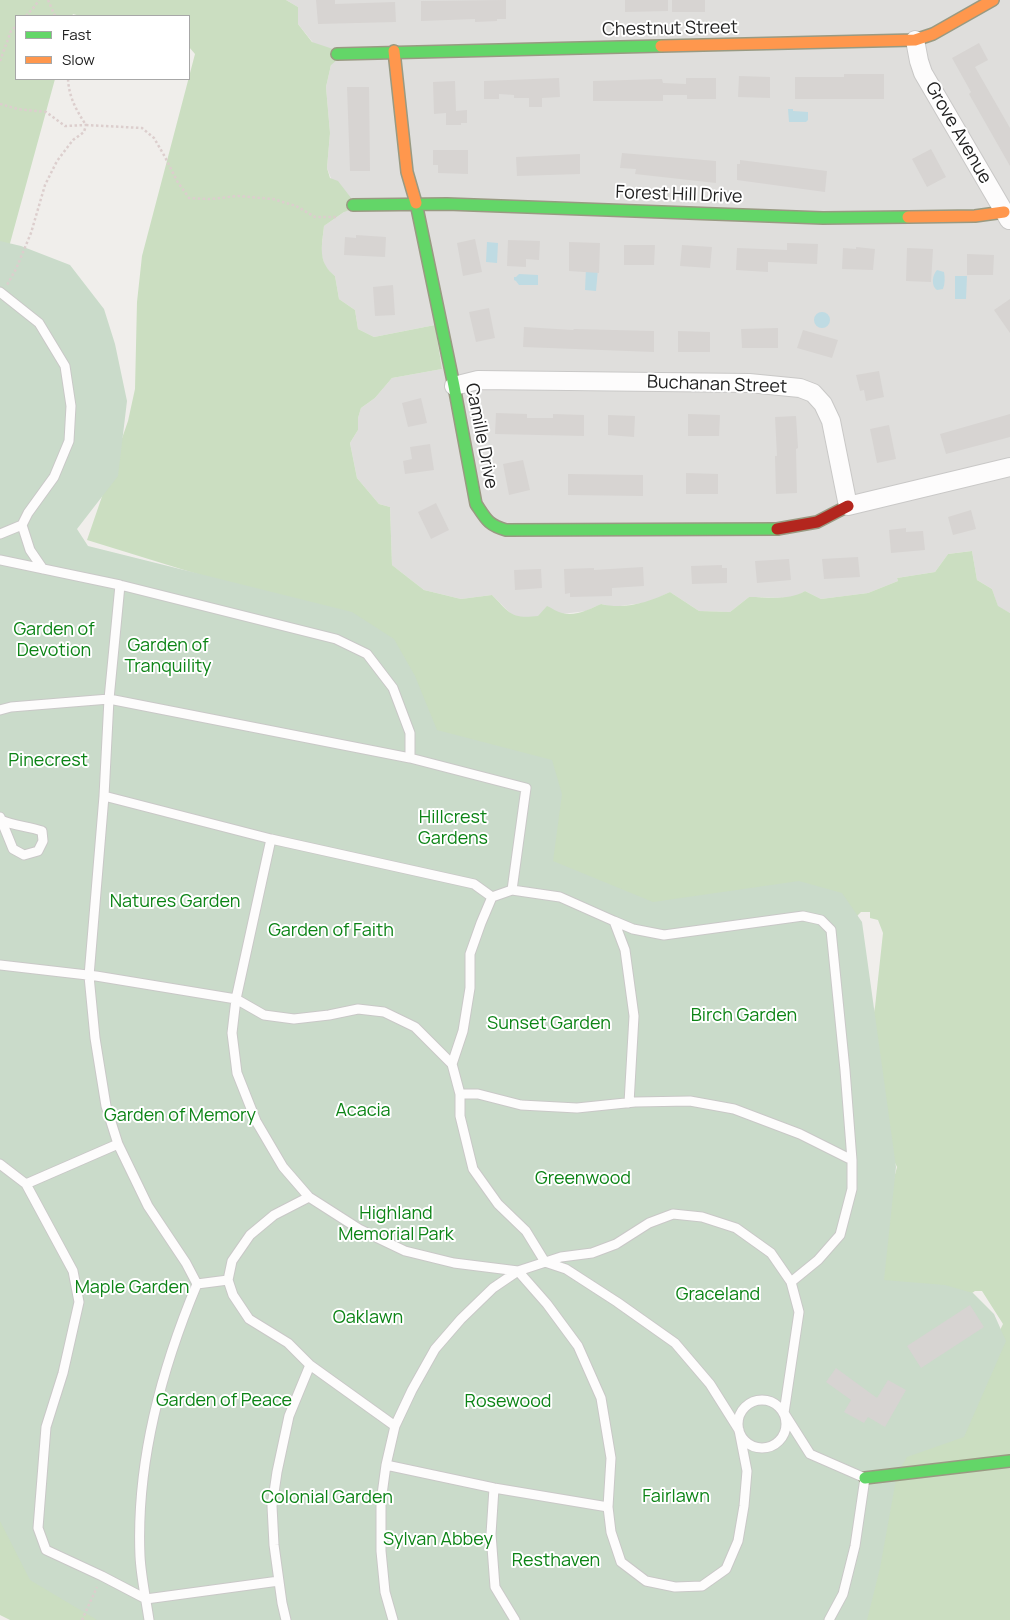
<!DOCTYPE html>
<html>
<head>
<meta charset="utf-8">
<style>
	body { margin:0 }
	#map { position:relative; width:1010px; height:1620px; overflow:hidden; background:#f0eeeb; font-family:Manrope,sans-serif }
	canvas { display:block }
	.legend { position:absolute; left:15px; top:15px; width:175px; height:65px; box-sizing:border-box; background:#fff; border:1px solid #a7a7a7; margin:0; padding:6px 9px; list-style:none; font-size:15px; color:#222 }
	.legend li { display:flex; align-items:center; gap:10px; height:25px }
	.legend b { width:25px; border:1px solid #a7a7a7 }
</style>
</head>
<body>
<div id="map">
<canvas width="1010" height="1620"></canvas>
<ul class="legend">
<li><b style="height:6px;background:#63d668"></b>Fast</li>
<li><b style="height:6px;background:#ff974d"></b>Slow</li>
</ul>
</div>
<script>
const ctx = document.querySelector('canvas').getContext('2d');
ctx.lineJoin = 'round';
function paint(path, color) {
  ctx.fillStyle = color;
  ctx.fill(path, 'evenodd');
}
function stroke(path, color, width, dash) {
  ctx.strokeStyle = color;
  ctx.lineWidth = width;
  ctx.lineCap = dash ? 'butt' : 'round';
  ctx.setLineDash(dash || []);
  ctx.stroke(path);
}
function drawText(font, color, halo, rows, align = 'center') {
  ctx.font = font + ' Manrope,sans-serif';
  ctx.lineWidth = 4;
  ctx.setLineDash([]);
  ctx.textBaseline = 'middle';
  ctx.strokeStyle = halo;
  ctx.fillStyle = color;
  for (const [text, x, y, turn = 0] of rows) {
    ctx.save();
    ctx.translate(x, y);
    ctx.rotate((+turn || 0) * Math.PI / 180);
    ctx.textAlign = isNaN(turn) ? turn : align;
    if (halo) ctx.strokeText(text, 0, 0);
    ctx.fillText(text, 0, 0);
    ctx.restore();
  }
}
paint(new Path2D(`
	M286 0H1010V613L998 607 992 589 977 580 972 551 948 554 935 572 897 578 898 581 868 593 821 599 805 591 797 596 786 598 749 597 730 612 699 611 670 592 650 602 613 607 601 604 586 611 579 612 526 618 513 616 492 595 461 599 424 590 392 565 390 507 379 504 357 478 350 443 358 430V418L361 408 375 398 392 378 442 369 435 325 374 337 358 329 355 310 339 299 335 276 326 269 321 253 324 226 344 212 327 168 330 133 326 87 331 65 298 24V7Z`), '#dfdedc');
paint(new Path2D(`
	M0 0H286L298 7V24L312 42 345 53 331 65 326 87 330 133 327 168 330 178 338 181 358 207 344 212 324 226C322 246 317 262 335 276L339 299 355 310 358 329 374 337 435 325 442 369 392 378 375 398 361 408 358 418V430L350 443 357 478 379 504 390 507 392 565 424 590 461 599 492 595C510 613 510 619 538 616L547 606C552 608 557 612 562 613 575 617 590 609 601 604 625 610 649 602 670 592L699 611 730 612 749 597C768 597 788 601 805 591L821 599 868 593 898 581 897 578 935 572 948 554 972 551 977 580 992 589 998 606 1010 613V1620H839L880 1484 978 1375 1003 1324 982 1291H975L954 1306 834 1338 886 1208 897 1167 879 1130 870 1032 875 1007 883 933 878 920 870 918V912H861L852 921 687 927 596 898 425 757 223 582 87 540 128 421 135 389 137 302 142 256 195 54 189 47V16H80L73 14 72 16H16V79H55L9 247 0 252Z
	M0 1406 136 1620H10L0 1615Z`), '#cbdec1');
paint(new Path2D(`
	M0 241 21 246 70 265 104 309 115 344 127 401 118 476 77 529 88 546 352 612 394 639 415 676 437 730 552 760 562 794 553 861 653 902 799 881 842 893 862 922 896 1167 884 1280 945 1285 973 1293 994 1314 1006 1341 964 1437 907 1457 897 1474 880 1568 867 1620H97L30 1580 0 1521Z`), '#cadbca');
paint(new Path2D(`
	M788 109H793V111L808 112V120L806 122H789Z
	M487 242 498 243 497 263 486 262Z
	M586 268 598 269 596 291 585 290Z
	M937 270 944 272C945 277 945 284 943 289L937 290C931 286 932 275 937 270Z
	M519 274 538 275V285H519L516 281 514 280V277H516Z
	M955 276H967L966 299H955Z
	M814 320a8 8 0 1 1 16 0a8 8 0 1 1-16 0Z`), '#bfdbe3');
paint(new Path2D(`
	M316 0H335V4L395 2 396 22 318 24Z
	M506 0V19H497V21L475 22V19L421 21V1Z
	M625 0H668V11L625 12Z
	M672 0H705V12H672Z
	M979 43 988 60 975 67 1010 128V166L969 94 971 92 952 58Z
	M844 74H884V99H795V77H844Z
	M739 76 770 77V98L738 97Z
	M559 78 560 97 542 98V107H529V98H514V95L499 94V99H484V81Z
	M686 78H716V99H687V95H663V101H593V81L662 79 663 83 686 84Z
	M455 81 456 111 467 110V123H461V125H446V113L434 114 433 82Z
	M347 87H369L370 171H350Z
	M931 149 946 177 927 187 912 159Z
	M433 150H468V174L438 173V165H433Z
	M622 153 716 161V183L635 174 636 169 620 168Z
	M580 154V174L517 176 516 157Z
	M740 160 827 171 825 192 737 180V164H740Z
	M356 235 386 237 385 257 344 255 345 237 356 238Z
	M475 239 482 272 463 276 457 243Z
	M508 240 540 241 539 260 526 259V267L507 266Z
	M569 242 600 243 599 273 569 271Z
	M787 243 818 244 817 264 768 262V272L736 270 737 248 787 250Z
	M624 245H655L654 265H624Z
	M682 245 712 247 710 268 680 266Z
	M856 247 875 249 873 270 842 269 843 248 856 249Z
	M907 248 933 249 931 282 906 281Z
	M967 254 994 255 993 275H967Z
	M393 285 395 315 375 316 373 287Z
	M1010 299V333L994 310Z
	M489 308 495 338 476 342 469 312Z
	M524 327 573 330 574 329 654 331V352L523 347Z
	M778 328V348H742L741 329Z
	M803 330 838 340 832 358 797 348Z
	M678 331 710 332V352H678Z
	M879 371 884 397 866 401 864 390 860 391 856 375Z
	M421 398 427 423 408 427 402 403Z
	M496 413 527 414V418H553V414L584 415V436L495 434Z
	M688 414 720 415 719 436H688Z
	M1010 414V437L946 454 940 434Z
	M608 415 635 416 634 437 608 435Z
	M796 416 798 448 796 449 797 493 776 494 775 456H777L775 417Z
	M889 425 896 459 877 463 870 429Z
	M430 444 434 470 405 474 403 461 412 459 410 447Z
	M523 460 530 490 509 495 503 464Z
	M686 473 718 474V494H686Z
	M568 474 643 475V496L568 495Z
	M436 503 449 530 431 539 418 512Z
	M971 510 976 529 953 535 948 517Z
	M906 528V532L923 531 925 550 891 553 889 530Z
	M858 557 860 577 824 579 822 559Z
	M789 559 791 580 757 583 755 561Z
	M722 565V568H727V583L692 584 691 566Z
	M643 567 644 586 612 588V596L570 597V593L565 594 564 569 594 568V570Z
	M541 569 542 588 515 590 514 570Z
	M970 1305 984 1327 921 1368 907 1346Z
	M836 1368 877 1398 888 1380 906 1390 885 1427 868 1417 864 1423 844 1412 851 1400 826 1382Z`), '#d7d4d2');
const lane = new Path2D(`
	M0 292 39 323 65 366 71 406 69 441 54 477 28 513 22 525 30 550 43 569
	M0 534 22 525
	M0 560 120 585 336 639 367 654 393 688 410 733V758
	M120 585 109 699 104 796 89 976 95 1038 106 1106 118 1144 148 1206 186 1263 197 1284
	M0 710 11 707 109 699 410 758 526 788 512 890 560 897 614 921 625 950 634 1016 629 1103
	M104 796 271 839 474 884 492 897
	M0 817 13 849 24 855 38 851 43 841 42 831C28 826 14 826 1 820
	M614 921 633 929 664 935 803 916 821 920 831 930 845 1070 852 1160V1189L840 1235 818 1260 791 1282
	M0 965 96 976 236 999 264 1015 294 1019 329 1015 358 1009 384 1012 415 1027 452 1064 460 1094V1116L473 1169 498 1204 526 1231 545 1262 566 1269 617 1302 675 1343 710 1384 739 1430 747 1471 744 1506 738 1541 726 1569 702 1586 675 1587 646 1581 621 1562 611 1532 608 1507 611 1458 601 1398 578 1346 547 1304 518 1271 454 1263 405 1251 359 1229 309 1197 283 1167 256 1121 237 1073 232 1033 236 999 271 839
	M452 1064 463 1031 470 988V954L481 923 492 897 512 890
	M460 1094H478L521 1105 577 1108 635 1102 690 1101 734 1109 800 1134 852 1160
	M0 1164 26 1184 73 1271 79 1302 63 1373 46 1427 38 1528 46 1550 102 1576 146 1599 279 1581
	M26 1184 118 1144
	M309 1197 274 1215 250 1235 232 1261 228 1280 233 1295 249 1319 288 1343 310 1365 395 1426
	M738 1424a24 24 0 1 1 48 0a24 24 0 1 1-48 0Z
	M386 1465 494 1488 608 1507
	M494 1488 491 1534 495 1587 515 1620
	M149 1620C146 1599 141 1577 140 1556 136 1462 161 1370 197 1284L228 1280
	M286 1620 282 1603 274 1545 272 1506 277 1472 289 1416 310 1365
	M393 1620 385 1592 381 1551V1502L386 1465 395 1426 412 1390 435 1349 461 1319 493 1288 518 1271 561 1257 592 1253 616 1244 649 1223 673 1214 702 1217 736 1228 771 1253 791 1282 799 1312 784 1413 810 1454 865 1478 855 1546 843 1594 829 1620`);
const street = new Path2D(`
	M915 40 919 61 923 73 1009 220
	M454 386 478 380 749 383 800 388 813 393 823 404 831 421 848 506 1010 467`);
const fast = new Path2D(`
	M337 54 661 46
	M416 203 454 386 476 504C486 519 488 525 506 530L777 529
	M353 205 447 204 823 218 908 217
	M865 1478 1010 1461`);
const slow = new Path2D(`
	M661 46 915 40 933 34 993 0
	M394 51 407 172 416 203
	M908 217 975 216 1004 212`);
const jam = new Path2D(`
	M777 529 817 522 848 506`);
stroke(lane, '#c9c8c7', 11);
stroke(street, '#c9c8c7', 20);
stroke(fast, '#999a82', 14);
stroke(slow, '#999a82', 14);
stroke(jam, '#999a82', 14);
stroke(new Path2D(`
	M48 0 55 16
	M26 16 35 6 39 0
	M0 61 11 31 16 26
	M68 79C69 97 76 110 86 125L142 128 154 138 165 157 177 181 189 198 210 199 238 196 273 199 296 206 315 217H337
	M0 104 18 109 46 112 65 126 86 125 84 132 73 140 57 161 45 185 31 233 16 269 7 285
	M82 1620 97 1587`), '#dccecd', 2.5, [2.5, 2.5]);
stroke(lane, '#fdfcfc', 9);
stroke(street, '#fdfcfc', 18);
stroke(fast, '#63d668', 11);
stroke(slow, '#ff974d', 11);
stroke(jam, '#b3261e', 11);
drawText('18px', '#222', '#fff', [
	["Chestnut Street",670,29,-1],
	["Grove Avenue",958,133,60],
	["Forest Hill Drive",679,195,2],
	["Buchanan Street",717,385,2],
	["Camille Drive",481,436,79]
]);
drawText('18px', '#0c8416', '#fff', [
	["Garden of",54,630],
	["Devotion",54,651],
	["Garden of",168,646],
	["Tranquility",168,667],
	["Pinecrest",48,761],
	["Hillcrest",453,818],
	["Gardens",453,839],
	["Natures Garden",175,902],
	["Garden of Faith",331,931],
	["Birch Garden",744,1016],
	["Sunset Garden",549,1024],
	["Acacia",363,1111],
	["Garden of Memory",180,1116],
	["Greenwood",583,1179],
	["Highland",396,1214],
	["Memorial Park",396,1235],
	["Maple Garden",132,1288],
	["Graceland",718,1295],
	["Oaklawn",368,1318],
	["Garden of Peace",224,1401],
	["Rosewood",508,1402],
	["Fairlawn",676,1497],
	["Colonial Garden",327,1498],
	["Sylvan Abbey",438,1540],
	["Resthaven",556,1561]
]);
</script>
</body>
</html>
